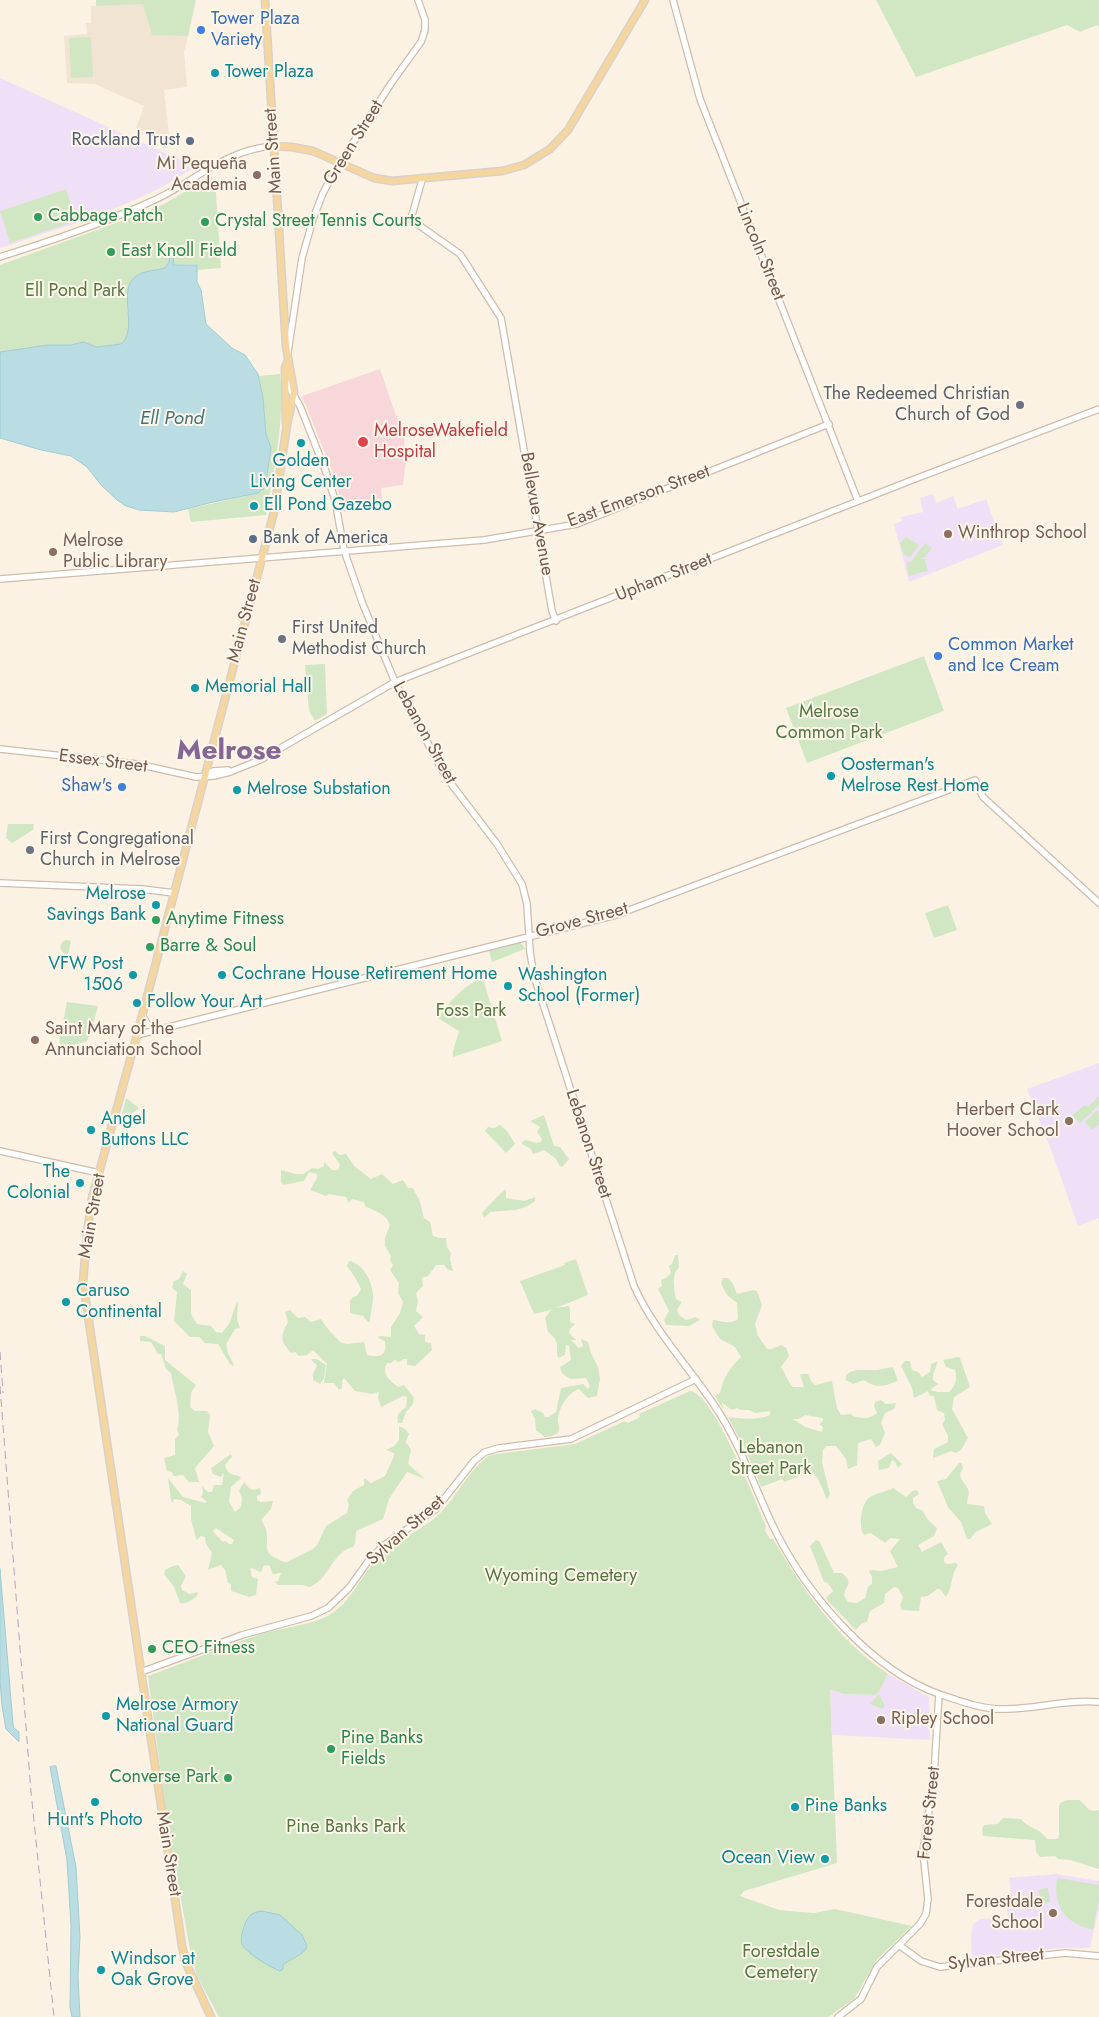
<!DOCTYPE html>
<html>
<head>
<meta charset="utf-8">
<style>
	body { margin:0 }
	canvas { display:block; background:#fbf2e3 }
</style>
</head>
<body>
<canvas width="1099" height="2017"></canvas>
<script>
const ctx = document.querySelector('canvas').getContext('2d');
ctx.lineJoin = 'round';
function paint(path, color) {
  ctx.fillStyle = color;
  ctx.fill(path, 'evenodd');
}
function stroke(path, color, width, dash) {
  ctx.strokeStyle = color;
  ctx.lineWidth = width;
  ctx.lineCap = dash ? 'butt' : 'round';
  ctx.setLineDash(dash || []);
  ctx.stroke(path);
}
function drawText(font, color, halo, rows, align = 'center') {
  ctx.font = font + ' Jost,sans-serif';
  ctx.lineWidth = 4;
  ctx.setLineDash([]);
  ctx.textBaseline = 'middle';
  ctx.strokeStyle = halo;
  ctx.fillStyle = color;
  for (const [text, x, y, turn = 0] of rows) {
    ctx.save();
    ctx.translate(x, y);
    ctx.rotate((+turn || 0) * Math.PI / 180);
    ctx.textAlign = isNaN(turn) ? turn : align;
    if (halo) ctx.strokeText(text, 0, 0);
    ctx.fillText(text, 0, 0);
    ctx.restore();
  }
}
paint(new Path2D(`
	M147 3 190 28 184 52 187 87 164 90 170 143 136 128 144 106 95 84 67 83 64 36 87 34 86 23H91V6Z`), '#f2e4d2');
paint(new Path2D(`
	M0 78 192 165 194 168 164 186 135 200 83 221 0 248Z
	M933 494 936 503 953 496 958 509 986 499 1003 545 909 582 894 524 902 521 901 517 923 512 920 498Z
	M1099 1063V1218L1078 1226 1052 1152 1027 1089Z
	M888 1674 929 1697 930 1740 832 1735 830 1689 843 1694 875 1695 879 1692Z
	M1056 1874 1099 1881V1908L1090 1948H1060L972 1958 971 1938 973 1924 981 1919 1008 1917 1006 1904 1012 1903 1009 1878Z`), '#efe0f7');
paint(new Path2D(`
	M380 369 404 439 406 462 403 485 381 488 383 506 343 512 336 480 302 396Z`), '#f8d7db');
paint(new Path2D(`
	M96 0H196L188 36 152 35 143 4 96 6Z
	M876 0H1099V28L1097 25 1080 32 1067 25 916 77Z
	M91 37 93 77 71 78 69 38Z
	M211 176 215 180 221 268 197 270V265L195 264 173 265 174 251C169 257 170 263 165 268 154 271 140 271 132 280 119 295 138 331 121 344L97 347 83 342 71 345H48L0 352V265L141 214 166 203Z
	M66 189 76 221 10 243 0 211Z
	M280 374C285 421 274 469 266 515L191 522 188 509 258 493 262 489 264 490 263 484 266 482 271 452 266 434 263 398 259 376Z
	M906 537 919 545 910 557 904 555 900 543Z
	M925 543 932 548 925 557 921 559H925L928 571 909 576 906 563 911 562Z
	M924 656 944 711 807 763 786 708Z
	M325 664 327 714 315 721 309 711 305 665Z
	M8 824H34L33 830 12 843 6 838Z
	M948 905 957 930 934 938 925 913Z
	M66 940 71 941 68 955 63 953 60 948 62 942Z
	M520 943 523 945 525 949 492 962 489 951Z
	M483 979 502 1041 453 1057V1051L459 1031 438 1018C449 1003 464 983 483 979Z
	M67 1002 98 1006 91 1033 87 1041 64 1048 59 1043Z
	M1099 1096V1105L1080 1123 1072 1115 1085 1105 1088 1107Z
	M126 1098 139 1108 122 1122H120Z
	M1097 1110 1099 1112V1124L1092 1130 1085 1122Z
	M544 1115 554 1146 560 1147 569 1159 562 1167 559 1165 556 1159 544 1150 533 1154 531 1149 522 1144V1142L526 1140 536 1143 541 1142 542 1139 537 1132 540 1127 530 1121Z
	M500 1125 507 1131 515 1144 506 1153 485 1131 488 1127 494 1128Z
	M335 1151 340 1155 346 1154 354 1166 371 1179 382 1174 393 1184 403 1180 408 1188H413L420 1202 424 1218 430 1222 433 1236 439 1238H446L447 1247 451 1253 450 1259 453 1271 448 1270 444 1265H436L428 1276 422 1278 423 1286 416 1293 418 1301 416 1311 423 1317 414 1326 419 1334 425 1335V1342L431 1343 432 1350 415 1366 407 1365V1359H403L400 1362 395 1360 391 1363H387C381 1375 390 1380 398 1387L404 1385 414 1398 413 1404 406 1412 402 1423H398C396 1414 400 1412 406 1407L407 1397 403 1396 381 1407 378 1398 379 1392 372 1394 355 1391 344 1378 342 1381V1388L339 1390 334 1383H324L327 1364 313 1350 307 1355 299 1356 295 1352 291 1353C280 1339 280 1338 288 1322L285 1312 290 1310 298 1318 305 1317 311 1322 321 1319C326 1328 333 1334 340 1342L347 1344 364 1342 367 1355C380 1358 387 1356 385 1341L378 1338 379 1336 391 1337V1327L400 1313 403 1302 398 1293 399 1283 390 1270 393 1265 390 1260 391 1256 385 1246V1238L390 1225C386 1213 374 1211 365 1206L364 1202 352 1199 349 1203 346 1197 329 1194 326 1196 310 1190 317 1178V1174L309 1172 304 1181 283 1185 281 1182V1170L296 1174H303L312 1168 318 1169 324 1166V1162L332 1170H338L340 1165 332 1153Z
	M506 1189V1198L524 1201 535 1197V1201L526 1207 515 1210 490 1212 484 1218 482 1213C490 1205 496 1197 506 1189Z
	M675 1255H678L679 1267C671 1275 674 1288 676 1299L682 1302 677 1310 679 1315 686 1320 696 1317 700 1320 689 1326 666 1325 664 1320 669 1311 658 1289 662 1286 661 1280 666 1278 671 1273 669 1266 672 1264Z
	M576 1259 588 1295 556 1308 568 1306 570 1308V1322L575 1324 570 1329 569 1333 576 1340H571L579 1348 583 1346 581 1339 588 1342 591 1353 598 1367 600 1379 597 1396 588 1398 579 1389C567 1393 558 1409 558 1421 559 1426 560 1428 558 1433L552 1436 545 1437 536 1430 535 1419 531 1411 535 1409 543 1413 545 1417H549L556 1412 561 1388 583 1384 588 1389 590 1386 586 1378 570 1379 562 1373 560 1367 571 1360 569 1346 566 1345 565 1355 558 1358C555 1345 561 1342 548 1332L545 1318 551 1310 534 1314 520 1281 565 1265 564 1263Z
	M349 1261C363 1263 372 1281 373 1294 374 1303 370 1312 370 1322H368L363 1316 350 1313V1301L353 1297 357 1296 361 1289C357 1280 353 1274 347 1266Z
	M183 1271 187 1274 183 1284 191 1290V1314L197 1324 211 1326 216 1332 222 1333 230 1322 237 1301 238 1303 237 1319 240 1328 235 1329 226 1344 228 1353 234 1365 233 1366 230 1364 218 1344 205 1343 199 1337H190L174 1321 177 1292 172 1288 174 1281 179 1279Z
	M723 1278H727L732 1282 737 1294 753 1290 757 1291 762 1305 755 1324 758 1336 767 1349H771L781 1345 786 1348 789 1356 781 1367C786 1374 787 1381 793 1387H804L800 1374H808L811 1381 815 1385 832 1381 837 1408 841 1415 850 1414 855 1417 866 1418 873 1416 877 1413 874 1406 875 1402 881 1400 886 1404 896 1403 894 1409 885 1413 881 1423 885 1433 880 1445 876 1447 871 1439 858 1443 857 1465 848 1469 846 1459 836 1446H827L823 1450 822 1462 830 1494 827 1500C823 1491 819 1476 811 1472L784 1482 782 1479 761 1487 747 1453 728 1417C739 1418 758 1421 770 1415V1411L755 1413 749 1410H741L737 1408 732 1410 722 1403 723 1409 715 1396 720 1393C724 1376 729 1369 741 1357L735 1347 720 1339 712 1326 713 1320C721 1321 730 1325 738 1319L737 1303 727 1295 721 1284ZM805 1415 823 1418V1421L819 1424 823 1427 822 1432 805 1427 793 1419H799Z
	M140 1336H145L165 1346V1360L196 1385 191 1393 190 1407 195 1411H207L210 1415 208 1432 214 1446 195 1468 199 1482H189L183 1475 173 1476 172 1472 167 1471 164 1458 175 1455V1439L179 1435 177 1429C183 1417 173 1387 171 1373L166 1369 161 1354H158L151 1342 140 1341Z
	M958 1357 960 1358 970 1387 954 1397 952 1409 968 1438 961 1450 956 1453 951 1451 933 1458 934 1449 948 1442V1436L942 1424 945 1420 944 1413 937 1410 934 1396H930L928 1391 914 1398 912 1388 901 1366 905 1361H910L912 1370 918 1372 922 1377 930 1372 931 1364 938 1361 933 1375V1380L938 1384 930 1390 938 1392H949C955 1387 958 1378 955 1370L946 1367 943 1360Z
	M310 1359H317L326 1365 324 1378 320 1384 313 1380V1374L317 1365Z
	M893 1367 898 1381C884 1386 877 1389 864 1380L853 1384 846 1380V1375L850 1372 857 1370H877Z
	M690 1391C713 1392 756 1503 766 1526L765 1531 770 1539H773C803 1590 839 1641 888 1674L879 1692 875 1695 843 1694 830 1689 837 1863 744 1891 740 1896 779 1910 814 1913 835 1909 912 1926 877 1960 854 1999 828 2017H219L197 1976 190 1950 168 1826 148 1676C185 1663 221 1647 258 1635 278 1628 314 1625 331 1614 354 1599 362 1572 382 1554 401 1537 426 1529 443 1510 459 1493 470 1468 490 1455L575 1444 625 1421 628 1423 640 1417 639 1414Z
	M399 1426 405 1429 409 1434C403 1447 407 1440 411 1450L408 1464 425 1479 407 1472 389 1499 383 1519 356 1531 355 1544 353 1547C332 1552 330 1578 310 1587L302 1585H278L275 1582 278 1581 281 1573 273 1574 269 1565 263 1566 262 1571 260 1572 252 1568 250 1569 252 1577 258 1579 256 1595 249 1597 231 1591V1584L228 1583 225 1570 221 1565 208 1570 212 1553 206 1544 205 1537 201 1536 197 1540 196 1539 191 1519V1506L181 1500 174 1499 173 1503 171 1500 168 1478 183 1497 206 1503V1501L201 1497 203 1493 202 1486 208 1492H212L214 1485H222L224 1473 221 1477 213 1474 211 1468 231 1454 232 1457 225 1465C229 1476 229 1473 239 1476L241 1478 231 1487 229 1502 235 1512 241 1507 242 1498 239 1491 244 1482 249 1488 253 1490 260 1488 261 1494 257 1496V1500L260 1502 273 1501 271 1509 262 1519C262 1524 265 1525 266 1530 270 1541 261 1552 276 1558 281 1560 282 1563 287 1562L313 1549 317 1545 326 1526 347 1513 349 1504 347 1500 353 1491 364 1485V1478L371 1483 385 1476 394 1456V1453L386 1450 394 1446 399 1440ZM216 1528 234 1540 232 1544H229L226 1541 223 1542C222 1541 213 1532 213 1531Z
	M891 1453 902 1464 898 1468 895 1462 892 1460 889 1468 879 1470 878 1461Z
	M959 1463H961L963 1468 960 1474C961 1481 965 1483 968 1489 970 1494 967 1499 967 1504L984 1506 985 1513 992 1524 976 1532 970 1539H967L961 1522 948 1507 937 1481 946 1479Z
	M893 1488 906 1497 913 1491 917 1490 919 1494 913 1498C912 1504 916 1510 922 1510L928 1520 937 1528 934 1536 918 1545 922 1552 941 1542 948 1554 944 1557V1562L947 1564 955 1563 958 1565C950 1575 953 1588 946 1597L940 1589H937L928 1596 921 1597 919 1611 902 1610 900 1606 903 1597 898 1588 894 1587 885 1594 884 1603 870 1611 867 1622 862 1623 856 1630 827 1600 826 1598 833 1591 828 1583 824 1582 810 1546 816 1540 820 1542 834 1573H842C854 1583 846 1585 844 1595L848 1602 857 1603 865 1598 868 1587 872 1584V1576L869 1572 870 1570 881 1571 898 1567 890 1551 900 1539 890 1538 885 1543 871 1533 864 1535C858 1526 861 1503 870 1497 872 1495 887 1491 893 1488Z
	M178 1565 186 1576 181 1586 182 1590 190 1594 197 1592 198 1594C195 1599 186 1605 180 1603L174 1587 164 1574 165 1570 173 1566Z
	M879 1694 885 1706 882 1709 870 1704Z
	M1068 1800H1079C1087 1805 1088 1814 1099 1810V1869L1070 1860 1058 1859 1055 1856 1040 1857 1036 1852 1035 1840 983 1836 982 1830 984 1825 997 1824 1004 1818 1021 1819C1030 1830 1039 1827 1047 1839H1057L1059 1837V1807L1060 1803Z
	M1057 1878 1099 1885V1900L1093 1930C1064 1923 1053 1906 1057 1878Z
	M1048 1888 1050 1902 1042 1905 1038 1890Z`), '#d1e7c3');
const water = new Path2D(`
	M170 251H174L173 265H197V282L201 290 206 324 232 348 245 355 258 374 263 398 266 434 271 448 266 482 263 486 264 490 262 489 258 493 213 502 174 512 139 510 126 506 117 500 101 485 87 467 71 456 41 450 0 438V352L48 345H71L83 342 97 347 121 344C139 330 117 290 135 277 143 270 156 271 165 268L169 262Z
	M0 1569 13 1724 14 1728 19 1732V1742L6 1729 2 1706 0 1681Z
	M56 1766 76 1867 80 1937 78 1976 80 2017H72L70 2008 71 1926 67 1860 50 1767Z
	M262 1911 280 1915 302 1935 307 1946C305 1955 291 1958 283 1965V1969L280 1971C270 1967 247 1954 242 1944 240 1939 243 1929 245 1924 248 1916 252 1912 262 1911Z`);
paint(water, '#b9dde3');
stroke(water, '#a0ccd4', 1);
const secondary = new Path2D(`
	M673 0 700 99 858 501
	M422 180 412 215 410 219 460 254 501 318 552 611 556 621
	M0 257C50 241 102 224 150 202 194 183 223 150 273 146
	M288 352 302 258 313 219 323 193 335 171 392 82 421 42 425 30V20L418 0
	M285 380 300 406 326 472 335 500 344 550 362 602 395 682 446 777 497 844 522 884 527 904 530 952 534 976 634 1286C655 1333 693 1371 720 1414 743 1451 756 1491 775 1530 806 1593 871 1670 939 1694 960 1701 983 1710 1005 1709 1036 1709 1068 1699 1099 1702
	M0 579 484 540 577 524 829 424
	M0 749 137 764 196 777 214 776 230 772 260 760 395 682 920 477 1099 409
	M205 776 213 771 228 770
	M0 883 142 889 174 893
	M142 1015 148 1025 157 1027
	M137 1035 616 915 975 780 983 797 1099 903
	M0 1151 99 1173
	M141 1672 242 1635 311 1616 328 1608 349 1588 369 1560 383 1546 436 1509 474 1461 485 1452 499 1448 571 1439 696 1379
	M899 1945 921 1961 940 1967 1065 1953 1099 1956
	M838 2017 861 1999 877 1967 920 1924 926 1914 928 1899 923 1852 934 1775 939 1694`);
const primary = new Path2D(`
	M273 146 292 147 313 151 374 178 392 181 502 171 524 165 550 149 568 130 645 0
	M286 424 285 368 287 363
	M211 2017 186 1963 182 1946 83 1282 87 1233 92 1198 137 1035 274 512 287 425 294 392 286 346 265 0`);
stroke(secondary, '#d0bcab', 8);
stroke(primary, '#d8d1cd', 9);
stroke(secondary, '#fff', 5.5);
stroke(primary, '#f6d69f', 6);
stroke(new Path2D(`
	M0 1352 3 1393
	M0 1386 31 1792 54 2017`), '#b4a3c3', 1, [8, 5]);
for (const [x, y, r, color] of [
	[201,30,5,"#3f7fe0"],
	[215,73,5,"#0f9aa8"],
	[190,141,5,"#5c6f8a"],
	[257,175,5,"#8d6e63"],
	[38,217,5,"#2e9e5b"],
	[205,222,5,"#2e9e5b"],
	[111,252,5,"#2e9e5b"],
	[1020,405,5,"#6b7280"],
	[363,442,6,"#e0444e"],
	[301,443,5,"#0f9aa8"],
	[254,506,5,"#0f9aa8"],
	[948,534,5,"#8d6e63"],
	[253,539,5,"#5c6f8a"],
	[53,552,5,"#8d6e63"],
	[282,639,5,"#6b7280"],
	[938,656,5,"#3f7fe0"],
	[195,688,5,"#0f9aa8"],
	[831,776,5,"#0f9aa8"],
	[122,787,5,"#3f7fe0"],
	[237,790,5,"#0f9aa8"],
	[30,850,5,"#6b7280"],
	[156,905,5,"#0f9aa8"],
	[156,920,5,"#2e9e5b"],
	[150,947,5,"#2e9e5b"],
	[133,975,5,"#0f9aa8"],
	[222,975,5,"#0f9aa8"],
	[508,986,5,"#0f9aa8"],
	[137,1003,5,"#0f9aa8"],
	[35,1040,5,"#8d6e63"],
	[1069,1121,5,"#8d6e63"],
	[91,1130,5,"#0f9aa8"],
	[80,1183,5,"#0f9aa8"],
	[66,1302,5,"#0f9aa8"],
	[152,1649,5,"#2e9e5b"],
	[106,1716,5,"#0f9aa8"],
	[881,1720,5,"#8d6e63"],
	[331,1749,5,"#2e9e5b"],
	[228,1778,5,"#2e9e5b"],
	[95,1802,5,"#0f9aa8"],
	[795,1807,5,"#0f9aa8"],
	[825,1859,5,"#0f9aa8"],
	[1053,1913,5,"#8d6e63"],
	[101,1970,5,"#0f9aa8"]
]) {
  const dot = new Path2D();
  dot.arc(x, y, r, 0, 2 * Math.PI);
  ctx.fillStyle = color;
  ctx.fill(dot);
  stroke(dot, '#fef6e9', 2);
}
drawText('18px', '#366cbe', '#fef6e9', [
	["Tower Plaza",211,20],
	["Variety",211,41],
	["Common Market",948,646],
	["and Ice Cream",948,667],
	["Shaw's",112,787,"right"]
], 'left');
drawText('18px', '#0d838f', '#fef6e9', [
	["Tower Plaza",225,73],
	["Golden",301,462,"center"],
	["Living Center",301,483,"center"],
	["Ell Pond Gazebo",264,506],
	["Memorial Hall",205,688],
	["Oosterman's",841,766],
	["Melrose Rest Home",841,787],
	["Melrose Substation",247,790],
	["Melrose",146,895,"right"],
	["Savings Bank",146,916,"right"],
	["VFW Post",123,965,"right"],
	["1506",123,986,"right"],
	["Cochrane House Retirement Home",232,975],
	["Washington",518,976],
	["School (Former)",518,997],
	["Follow Your Art",147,1003],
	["Angel",101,1120],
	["Buttons LLC",101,1141],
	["The",70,1173,"right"],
	["Colonial",70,1194,"right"],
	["Caruso",76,1292],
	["Continental",76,1313],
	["Melrose Armory",116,1706],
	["National Guard",116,1727],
	["Pine Banks",805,1807],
	["Hunt's Photo",95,1821,"center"],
	["Ocean View",815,1859,"right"],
	["Windsor at",111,1960],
	["Oak Grove",111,1981]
], 'left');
drawText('18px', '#4e5e75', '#fef6e9', [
	["Rockland Trust",180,141],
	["Bank of America",263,539,"left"]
], 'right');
drawText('18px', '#72594b', '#fef6e9', [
	["Green Street",354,143,-58],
	["Main Street",274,151,-94],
	["Lincoln Street",760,252,68],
	["East Emerson Street",639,497,-20],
	["Bellevue Avenue",536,514,80],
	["Upham Street",664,578,-22],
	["Main Street",245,621,-75],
	["Lebanon Street",424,733,61],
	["Essex Street",103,762,7],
	["Grove Street",582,921,-15],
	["Lebanon Street",588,1144,72],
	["Main Street",93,1216,-80],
	["Sylvan Street",406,1531,-41],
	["Forest Street",930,1813,-84],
	["Main Street",168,1854,81],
	["Sylvan Street",996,1960,-6]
]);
drawText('18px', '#785e54', '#fef6e9', [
	["Mi Pequeña",247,165,"right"],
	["Academia",247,186,"right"],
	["Winthrop School",958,534],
	["Melrose",63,542],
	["Public Library",63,563],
	["Saint Mary of the",45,1030],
	["Annunciation School",45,1051],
	["Herbert Clark",1059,1111,"right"],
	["Hoover School",1059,1132,"right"],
	["Ripley School",891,1720],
	["Forestdale",1043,1903,"right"],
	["School",1043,1924,"right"]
], 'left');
drawText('18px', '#27864d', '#fef6e9', [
	["Cabbage Patch",48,217],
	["Crystal Street Tennis Courts",215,222],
	["East Knoll Field",121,252],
	["Anytime Fitness",166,920],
	["Barre & Soul",160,947],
	["CEO Fitness",162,1649],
	["Pine Banks",341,1739],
	["Fields",341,1760],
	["Converse Park",218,1778,"right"]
], 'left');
drawText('18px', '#537743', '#fef6e9', [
	["Ell Pond Park",75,292],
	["Melrose",829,713],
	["Common Park",829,734],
	["Foss Park",471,1012],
	["Lebanon",771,1449],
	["Street Park",771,1470],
	["Wyoming Cemetery",561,1577],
	["Pine Banks Park",346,1828],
	["Forestdale",781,1953],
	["Cemetery",781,1974]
]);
drawText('18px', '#5b616d', '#fef6e9', [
	["The Redeemed Christian",1010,395,"right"],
	["Church of God",1010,416,"right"],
	["First United",292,629],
	["Methodist Church",292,650],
	["First Congregational",40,840],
	["Church in Melrose",40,861]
], 'left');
drawText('18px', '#be3a42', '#fef6e9', [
	["MelroseWakefield",374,432],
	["Hospital",374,453]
], 'left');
drawText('italic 19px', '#43737d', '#fef6e9', [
	["Ell Pond",172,419]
]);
drawText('bold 28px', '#856695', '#fef6e9', [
	["Melrose",229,752]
]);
</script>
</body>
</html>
